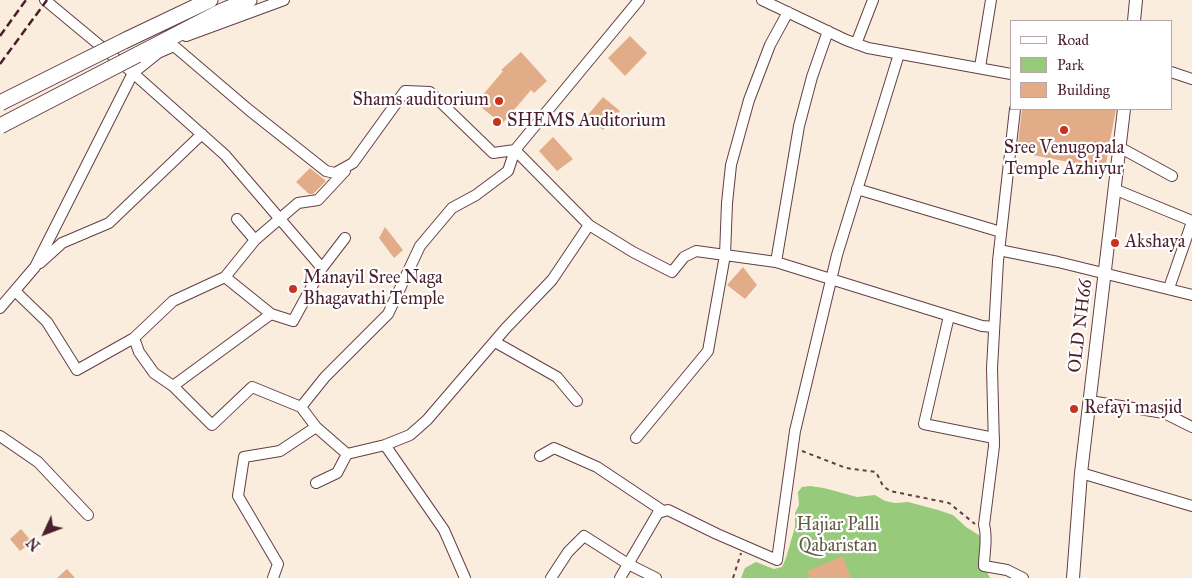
<!DOCTYPE html>
<html>
<head>
<meta charset="utf-8">
<style>
	body { margin:0 }
	#map { position:relative; width:1192px; height:578px; overflow:hidden; background:#faedde; font-family:"IM FELL Great Primer",serif }
	canvas { display:block }
	.legend { position:absolute; left:1010px; top:20px; width:162px; height:90px; box-sizing:border-box; background:#fff; border:1px solid #b7a5aa; margin:0; padding:6px 9px; list-style:none; font-size:15px; color:#4a1f2b }
	.legend li { display:flex; align-items:center; gap:10px; height:25px }
	.legend b { width:25px; border:1px solid #b7a5aa }
	.north { position:absolute; left:20px; top:508px; width:50px; height:50px; -webkit-text-stroke:4px #fff; paint-order:stroke; rotate:227deg; font-size:14px; font-weight:700; line-height:20px; text-align:center; color:#4a1f2b }
	.north::after { content:''; display:block; margin:auto; width:18px; height:22px; background:#4a1f2b; clip-path:polygon(50% 0,100% 100%,50% 72%,0 100%) }
</style>
</head>
<body>
<div id="map">
<canvas width="1192" height="578"></canvas>
<ul class="legend">
<li><b style="height:6px;background:#fff"></b>Road</li>
<li><b style="height:14px;background:#97ca7a"></b>Park</li>
<li><b style="height:14px;background:#e1ac87"></b>Building</li>
</ul>
<div class="north">N</div>
</div>
<script>
const ctx = document.querySelector('canvas').getContext('2d');
ctx.lineJoin = 'round';
function paint(path, color) {
  ctx.fillStyle = color;
  ctx.fill(path, 'evenodd');
}
function stroke(path, color, width, dash) {
  ctx.strokeStyle = color;
  ctx.lineWidth = width;
  ctx.lineCap = dash ? 'butt' : 'round';
  ctx.setLineDash(dash || []);
  ctx.stroke(path);
}
function drawText(font, color, halo, rows, align = 'center') {
  ctx.font = font + ' "IM FELL Great Primer",serif';
  ctx.lineWidth = 4.5;
  ctx.setLineDash([]);
  ctx.textBaseline = 'middle';
  ctx.strokeStyle = halo;
  ctx.fillStyle = color;
  for (const [text, x, y, turn = 0] of rows) {
    ctx.save();
    ctx.translate(x, y);
    ctx.rotate((+turn || 0) * Math.PI / 180);
    ctx.textAlign = isNaN(turn) ? turn : align;
    if (halo) ctx.strokeText(text, 0, 0);
    ctx.fillText(text, 0, 0);
    ctx.restore();
  }
}
paint(new Path2D(`
	M810 486 824 488 857 497 875 495 885 501 895 503 908 502 938 510 953 515 966 527 982 537 984 566 990 578H741L745 568 756 562 774 569 782 567 786 558 795 527V513L799 505 798 492 802 487Z`), '#97ca7a');
paint(new Path2D(`
	M630 36 647 53 625 76 608 58Z
	M521 52 547 81 534 93 531 90 502 124 476 103 503 71 501 70Z
	M603 97 620 111 603 130 587 116Z
	M1022 109H1116L1105 169 1017 152Z
	M553 137 573 159 557 171 539 151Z
	M310 168 326 181 313 194H309L296 182Z
	M385 227 403 250 394 258 379 238Z
	M743 267 757 285 745 299 727 285Z
	M21 529 32 542 20 551 10 539Z
	M843 556 851 578H810L807 571Z
	M67 569 75 578H57Z`), '#e1ac87');
const minor = new Path2D(`
	M45 0 133 73 225 155 322 268
	M762 0 846 40 868 48 1011 74
	M186 36 284 0
	M856 44 873 0
	M980 67 991 0
	M1171 72 1192 79
	M1015 109 998 261 992 368 994 446 984 525C988 538 984 552 984 566L1007 570 1023 578
	M1119 147 1172 176
	M857 189 1001 232
	M1114 189 1192 221
	M237 219 255 240 298 203 318 200 345 171
	M255 240 225 277 271 314 293 321 322 268 345 238
	M999 250 1058 262 1192 295
	M776 262 799 126 812 77 828 31
	M40 263 62 243 109 223 202 134
	M1169 288 1192 222
	M15 291 47 322 77 370 134 338 173 301 225 277
	M0 308 35 267 133 73 158 53 174 46 249 110 326 171 335 173 353 163 405 91 430 92 493 153 515 150 639 0
	M949 316 924 424 994 438
	M134 338 139 352 154 373 173 386 212 425 252 387 301 407
	M495 342 557 377 577 401
	M173 386 271 314
	M1090 401 1164 413 1192 427
	M0 436 38 462 88 515
	M636 438 708 351 725 255 727 203 731 165 749 100 770 45 788 12
	M385 445 410 435 427 420 506 328 552 280 589 225
	M540 456 554 448 597 467 663 511
	M1081 473 1192 506
	M316 483 337 473 347 454
	M273 578 278 564 238 496 244 457 280 451 316 427
	M465 578 444 530 385 445 347 454 316 427 301 407 325 377 388 314 420 246 452 208 476 195 508 171 515 150 589 225 633 252 672 272 684 257 696 251 776 262 982 326 994 327
	M551 578 568 552 584 536 628 564 656 578
	M620 578 658 513 668 510 717 534 777 560 795 431 837 255 899 54`);
const major = new Path2D(`
	M1134 21 1136 0
	M1073 578 1081 473 1124 109`);
const highway = new Path2D(`
	M126 40 210 0
	M137 55 222 11 249 0`);
stroke(minor, '#643e46', 12);
stroke(major, '#643e46', 14);
stroke(highway, '#643e46', 17);
stroke(new Path2D(`
	M802 451 846 468 876 472 883 486 890 491 949 503 975 524
	M733 578 741 553`), '#643e46', 2, [4, 4]);
stroke(minor, '#fff', 10);
stroke(major, '#fff', 12);
stroke(highway, '#fff', 15);
stroke(new Path2D(`
	M0 36 26 0
	M0 64 47 0`), '#4a1f2b', 2.5, [8, 4]);
const highwayBridge = new Path2D(`
	M0 103 126 40
	M0 126 137 55`);
stroke(highwayBridge, '#643e46', 17, []);
stroke(highwayBridge, '#fff', 15);
for (const [x, y, r, color] of [
	[499,101,5,"#c8321e"],
	[497,122,5,"#c8321e"],
	[1064,130,5,"#c8321e"],
	[1115,243,5,"#c8321e"],
	[293,289,5,"#c8321e"],
	[1074,409,5,"#c8321e"]
]) {
  const dot = new Path2D();
  dot.arc(x, y, r, 0, 2 * Math.PI);
  ctx.fillStyle = color;
  ctx.fill(dot);
  stroke(dot, '#fff', 2);
}
drawText('18px', '#4a1f2b', '#fff', [
	["Shams auditorium",489,101,"right"],
	["SHEMS Auditorium",507,122],
	["Sree Venugopala",1064,149,"center"],
	["Temple Azhiyur",1064,170,"center"],
	["Akshaya",1125,243],
	["Manayil Sree Naga",303,279],
	["Bhagavathi Temple",303,300],
	["Refayi masjid",1084,409]
], 'left');
drawText('18px', '#4a1f2b', '#fff', [
	["OLD NH66",1081,326,-83]
]);
drawText('18px', '#655b47', '#fff', [
	["Hajiar Palli",838,526],
	["Qabaristan",838,547]
]);
</script>
</body>
</html>
